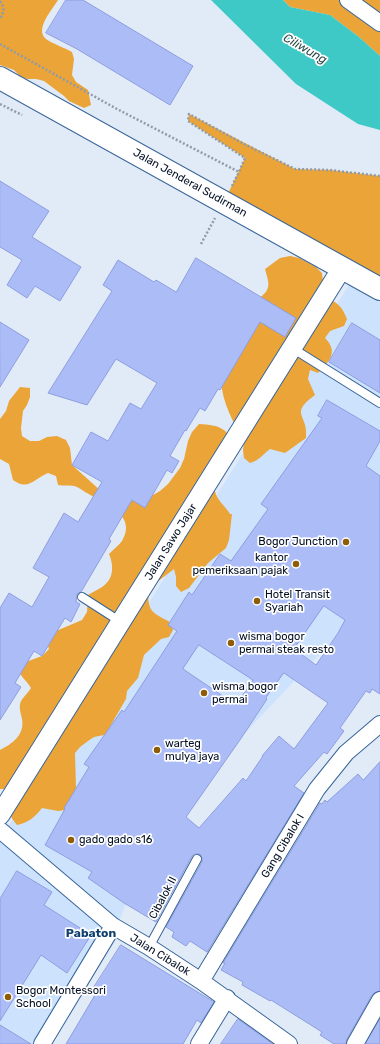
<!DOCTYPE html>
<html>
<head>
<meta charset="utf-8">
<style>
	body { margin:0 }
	canvas { display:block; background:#e1ebf7 }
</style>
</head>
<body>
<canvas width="380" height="1044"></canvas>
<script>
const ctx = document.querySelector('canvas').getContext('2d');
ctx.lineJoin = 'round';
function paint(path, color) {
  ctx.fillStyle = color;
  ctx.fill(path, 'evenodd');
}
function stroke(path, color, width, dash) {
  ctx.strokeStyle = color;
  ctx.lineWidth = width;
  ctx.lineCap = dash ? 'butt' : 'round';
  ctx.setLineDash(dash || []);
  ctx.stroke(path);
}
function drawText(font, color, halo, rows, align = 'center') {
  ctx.font = font + ' Rubik,sans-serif';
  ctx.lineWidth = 3.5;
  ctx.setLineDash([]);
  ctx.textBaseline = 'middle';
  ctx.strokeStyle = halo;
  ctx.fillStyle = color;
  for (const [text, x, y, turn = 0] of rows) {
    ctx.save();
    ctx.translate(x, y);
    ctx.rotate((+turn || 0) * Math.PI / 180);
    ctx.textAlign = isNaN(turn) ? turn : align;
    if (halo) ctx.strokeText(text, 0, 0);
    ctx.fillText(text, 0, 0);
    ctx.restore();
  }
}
paint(new Path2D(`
	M349 285 380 302V660L335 638 194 787 128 898 121 917 46 1044H0V839Z`), '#cde3fd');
paint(new Path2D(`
	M0 0H58C53 9 34 29 46 39 51 43 65 48 72 52L74 59 72 75 76 82 88 90 91 105 84 108 69 101 64 96 44 81 36 79H27L20 76 14 70 0 65Z
	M283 0H380V56L359 37 330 15 290 7Z
	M189 114 295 169 330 170 380 176V289L224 202 245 158 188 121Z
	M290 256 299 258 316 267 322 273 323 282 329 299C339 303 343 309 347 319L344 326 330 331 325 338C339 352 329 362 318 373L310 370 308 379 315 395C288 415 309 414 306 438L285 453 270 449C262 455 260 460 250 463L244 458 243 450 244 441C233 422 222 402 221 380L258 299C272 289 269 284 265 269L280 258Z
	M20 387 30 388V397L27 405 23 411 21 428 22 436 30 441H39L47 437 57 436 66 440 70 448 72 465 101 491 126 501 135 500 143 495H153L160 491 168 484 180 468 184 459 188 441 192 432 199 424C219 425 231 428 232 450 232 455 232 461 230 465 226 475 215 479 215 491 216 499 226 507 230 514H232L229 540 226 548 208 563 189 588 181 592 176 586V577L174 569 148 589C148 612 151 612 170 622L173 630 169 637 161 639 144 655 138 678 127 691 126 699 108 730 210 777 209 785 202 789 104 735 94 737 88 741 80 747 75 753 76 788 66 810 58 811 42 808C35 817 28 823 17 825 7 813 8 808 11 793L4 789H0V750C12 744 25 735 22 719 21 714 19 709 20 704 21 699 28 693 31 688 27 681 21 677 18 670L23 663 42 656 49 649 48 646 56 631 82 620 87 612 88 595C92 592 98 590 102 587 114 579 114 566 109 554 113 550 119 545 122 541 138 515 104 503 87 493 83 491 79 487 74 486 68 485 64 486 58 485L56 476 48 473C34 479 28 491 13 480L9 464 0 459V419L6 411 9 401Z`), '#eba437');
paint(new Path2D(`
	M211 0H283L290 7 330 15 359 37 380 56V130L358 124 296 84Z`), '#3ec9c7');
const building = new Path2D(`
	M66 0H83L193 66 170 105 77 49 46 33Z
	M0 181 49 211 32 237 81 267 60 301 35 286 27 298 7 285 22 260 0 247Z
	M196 258 296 318 285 337 260 322 220 390 218 389 205 411 200 408 186 431 185 430 170 456 179 461 172 473 167 470 145 508 132 500 109 539 111 541 81 592 77 594 76 602 80 604 71 622 65 618 42 656 34 651 15 683 21 687 0 720V608L9 593 32 607 49 577 33 568 64 513 78 522 102 482 72 465 91 432 108 441 130 403 141 409 157 383 116 359 87 405 48 393 112 291 103 285 118 260 154 282 156 280 176 292Z
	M0 322 29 340 0 387Z
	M352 323 380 340V393L329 362Z
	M327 400 380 431V441L366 466 380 476V694L372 689 370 693 366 691 340 728 344 731 327 754 324 752 294 786 304 793 207 952 190 941 186 946 172 937 174 932 166 927 202 862V858L200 854H196L192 856 156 922 124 903 88 878 92 872 45 845 65 809 64 808 89 767 84 764 122 710 124 712 177 631 168 625 189 592 192 595 220 554 231 561 268 509 261 504 322 418 318 416ZM324 606 345 620 338 633 316 665 294 649ZM199 645 253 680 236 705 183 669ZM284 673 328 703 294 749 279 736 262 756H263L246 781 243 778 199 828 186 817 242 737 267 699 266 698Z
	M380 762V991L376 992 372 995 347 1039 346 1044H334L320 1035 322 1032 271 1000 270 1001 242 985 243 982 221 970 225 963H223L320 803 322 804 325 800 327 802 358 774 363 780Z
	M17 871 52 892 44 905 91 935 67 973 41 955 0 1021V899Z
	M121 945 214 1002 201 1023 197 1020 183 1044H66L95 995 91 992Z
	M238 1019 273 1044H221Z
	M380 1019V1044H367L366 1043Z
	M0 1025 31 1044H0Z`);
paint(building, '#acbcf7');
stroke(building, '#8e9edf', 1);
const service = new Path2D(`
	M292 348 380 403
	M82 597 121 622
	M149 947 197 859`);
const minor = new Path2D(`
	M348 0 380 23
	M0 830 113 926 149 947 201 981 289 1044
	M201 981 317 789 346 753 380 724
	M42 1044 113 926
	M199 1044 227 998
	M355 1044 380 1000`);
const tertiary = new Path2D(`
	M0 815 342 268`);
const primary = new Path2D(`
	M0 78 380 289`);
stroke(service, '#386599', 10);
stroke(minor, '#386599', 18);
stroke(tertiary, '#386599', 21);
stroke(primary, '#386599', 24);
stroke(new Path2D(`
	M0 1C5 8 4 12 0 19
	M0 44 117 109 239 172 245 158 188 121 189 114 244 144 295 169 330 170 380 176
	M0 104 22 115
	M232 186 239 172
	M201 244 215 218`), '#909baa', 2.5, [2, 2]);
stroke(service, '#fff', 8);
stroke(minor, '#fff', 16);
stroke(tertiary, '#fff', 19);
stroke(primary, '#fff', 22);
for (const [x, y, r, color] of [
	[346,542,4,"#8d5c05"],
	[296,564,4,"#8d5c05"],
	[257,601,4,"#8d5c05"],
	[231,643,4,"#8d5c05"],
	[204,693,4,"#8d5c05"],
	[157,750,4,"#8d5c05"],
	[71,840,4,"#8d5c05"],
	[8,997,4,"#8d5c05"]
]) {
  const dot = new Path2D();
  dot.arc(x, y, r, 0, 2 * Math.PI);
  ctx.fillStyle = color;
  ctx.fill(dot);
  stroke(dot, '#fff', 1.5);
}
drawText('11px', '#010e22', '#fff', [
	["Jalan Jenderal Sudirman",190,183,29],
	["Jalan Sawo Jajar",171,542,-58],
	["Gang Cibalok I",283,846,-59],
	["Cibalok II",163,898,-62],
	["Jalan Cibalok",160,955,32]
]);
drawText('11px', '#010e22', '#fff', [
	["Bogor Junction",338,542,"right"],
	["kantor",288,558,"right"],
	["pemeriksaan pajak",288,571,"right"],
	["Hotel Transit",265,595],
	["Syariah",265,608],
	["wisma bogor",239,637],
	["permai steak resto",239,650],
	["wisma bogor",212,687],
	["permai",212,700],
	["warteg",165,744],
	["mulya jaya",165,757],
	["gado gado s16",79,840],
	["Bogor Montessori",16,991],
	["School",16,1004]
], 'left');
drawText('italic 12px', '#2d4b4a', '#fff', [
	["Ciliwung",305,49,30]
]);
drawText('bold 12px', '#103f6f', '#fff', [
	["Pabaton",91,934]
]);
</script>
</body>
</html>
